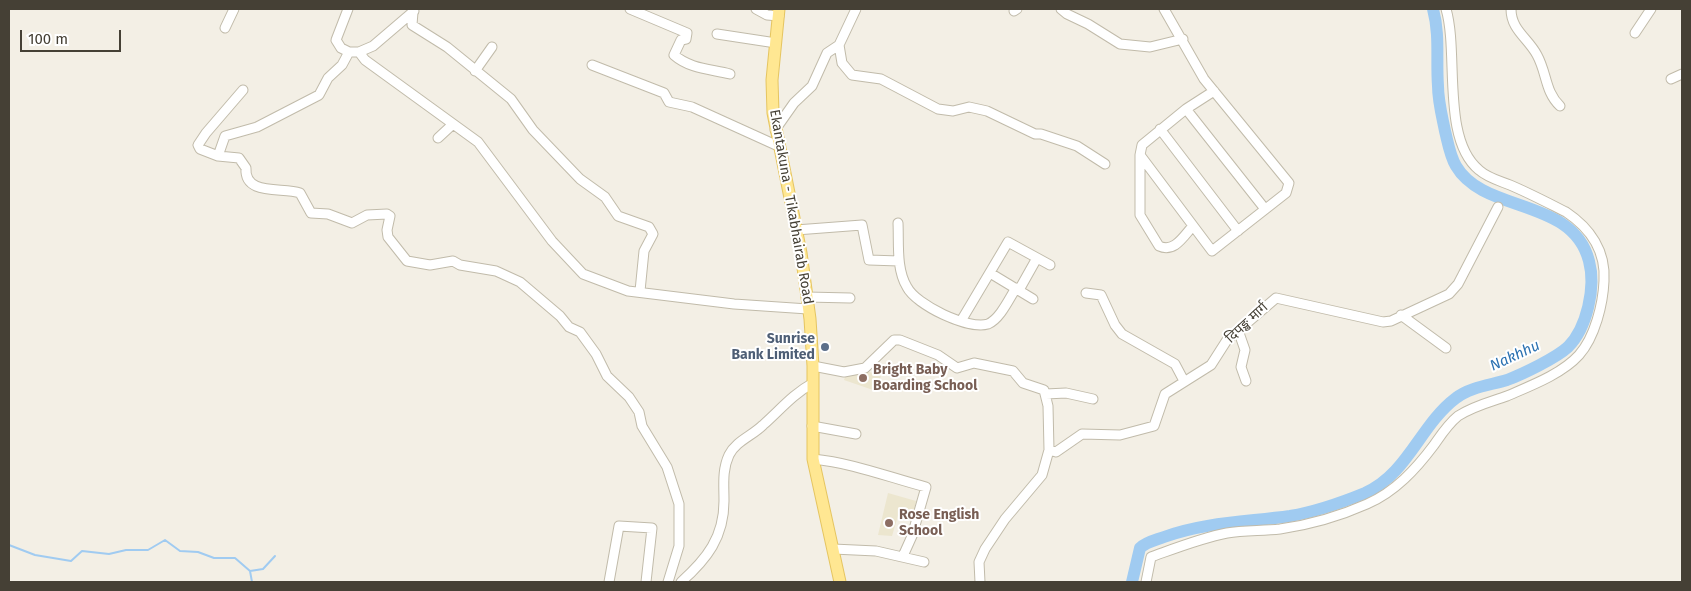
<!DOCTYPE html>
<html>
<head>
<meta charset="utf-8">
<style>
	body { margin:0 }
	#map { position:relative; width:1691px; height:591px; overflow:hidden; background:#f3efe5; font-family:"Fira Sans",sans-serif }
	canvas { display:block }
	.frame { position:absolute; inset:0; border:10px solid #454035; pointer-events:none }
	.scale { position:absolute; left:20px; top:30px; width:101px; height:22px; box-sizing:border-box; border:2px solid #454035; border-top:0; padding-left:6px; font-size:15px; line-height:18px; white-space:nowrap; color:#454035; -webkit-text-stroke:4px #fff; paint-order:stroke }
</style>
</head>
<body>
<div id="map">
<canvas width="1691" height="591"></canvas>
<div class="frame"></div>
<div class="scale">100 m</div>
</div>
<script>
const ctx = document.querySelector('canvas').getContext('2d');
ctx.lineJoin = 'round';
function paint(path, color) {
  ctx.fillStyle = color;
  ctx.fill(path, 'evenodd');
}
function stroke(path, color, width, dash) {
  ctx.strokeStyle = color;
  ctx.lineWidth = width;
  ctx.lineCap = dash ? 'butt' : 'round';
  ctx.setLineDash(dash || []);
  ctx.stroke(path);
}
function drawText(font, color, halo, rows, align = 'center') {
  ctx.font = font + ' "Fira Sans","Noto Sans Devanagari",sans-serif';
  ctx.lineWidth = 4;
  ctx.setLineDash([]);
  ctx.textBaseline = 'middle';
  ctx.strokeStyle = halo;
  ctx.fillStyle = color;
  for (const [text, x, y, turn = 0] of rows) {
    ctx.save();
    ctx.translate(x, y);
    ctx.rotate((+turn || 0) * Math.PI / 180);
    ctx.textAlign = isNaN(turn) ? turn : align;
    if (halo) ctx.strokeText(text, 0, 0);
    ctx.fillText(text, 0, 0);
    ctx.restore();
  }
}
paint(new Path2D(`
	M861 369 881 376 876 391 844 380 847 372Z
	M888 493 916 501 914 511 900 509 892 536 878 535Z`), '#ece6cf');
stroke(new Path2D(`
	M9 545 35 555 71 561 82 551 109 554 126 550H148L165 540 180 551 198 552 214 558H235L250 571 252 582
	M250 571 263 569 275 556`), '#a0cbf1', 2);
stroke(new Path2D(`
	M1132 582 1140 548C1146 542 1156 540 1164 537 1206 522 1247 522 1290 516 1314 512 1343 502 1365 493 1408 474 1420 425 1456 398 1470 387 1491 385 1507 380 1523 374 1556 358 1568 347 1587 328 1596 287 1589 261 1573 197 1484 214 1456 166 1450 156 1448 143 1445 131 1442 116 1438 101 1438 86 1436 59 1440 35 1433 9`), '#a0cbf1', 12);
const minor = new Path2D(`
	M348 9 336 40 341 48 349 52
	M630 9 687 33 686 39 681 40 674 55C690 69 711 69 730 74
	M756 9 767 15 779 16
	M1061 9 1067 14 1088 24 1120 44 1150 47 1183 39
	M1511 9C1511 30 1528 38 1537 55 1547 73 1545 92 1560 106
	M1014 11 1017 9
	M413 12 412 25 447 47 511 99 533 130 580 179 605 197 618 216 649 227 653 234 644 251 640 291
	M225 28 234 9
	M1635 33 1651 9
	M717 34 776 43
	M839 45 842 63 852 75 881 79 938 109 953 111 969 107 987 111 1035 134H1041L1077 146 1105 164
	M359 52 365 60 478 142 552 241 583 274 628 291 734 304 808 309
	M592 65 664 93 669 102 692 107 778 146
	M475 71 492 47
	M1671 79 1682 74
	M243 90 206 133 198 145 200 149 218 156 239 158 246 168C244 196 282 187 300 193L311 213 328 214 352 223 367 215 387 214 390 216 387 230 388 237 407 261 430 265 453 261 460 265 496 271 520 282 560 316 569 327 580 332 596 354 607 376 629 397 639 412 642 426 667 467 679 504V546L668 582
	M1186 109 1265 209
	M1160 129 1238 231
	M775 130 794 103 812 86 827 53 839 45 856 9
	M438 138 452 125
	M1140 155 1212 251 1286 193 1289 183 1204 79 1164 9
	M218 156 225 136 257 127 319 95 328 78 342 65 349 52H359L373 46 414 11
	M898 223C899 243 896 269 907 287 916 305 968 330 988 324 1000 319 1009 299 1016 288
	M1192 227C1183 237 1174 253 1159 246L1140 215V155L1142 145 1186 109 1214 91
	M796 230 862 225 869 260 899 261
	M990 273 1033 299
	M1019 290 1037 258
	M1086 293 1101 295 1115 325 1122 334 1175 364 1184 381
	M807 297 850 298
	M1401 315 1446 348
	M961 321 1008 242 1050 265
	M1238 330 1245 350 1241 367 1246 381
	M813 366 844 372 865 368 894 340H900L938 355 957 368 974 363 1013 371 1023 383 1044 390 1048 406 1049 450
	M1046 394 1066 393 1093 399
	M812 426 856 434
	M813 459C853 463 888 477 926 487L912 536 903 556
	M833 549 876 551 924 562
	M609 582 619 526 652 528 646 582
	M681 582C707 559 724 537 724 501 724 485 722 470 729 455 736 441 752 436 763 425 780 410 793 394 813 383
	M980 582 979 562 985 549 1005 519 1042 475 1049 450 1056 452 1082 434 1120 435 1154 426 1165 394 1211 365 1227 340 1276 298 1383 322 1391 321 1449 294 1458 284 1498 207
	M1146 582 1151 557C1176 548 1201 538 1227 533 1244 530 1262 531 1280 529 1308 525 1340 516 1367 504 1395 492 1416 469 1434 445 1441 435 1448 424 1458 416 1473 406 1490 402 1507 396 1530 386 1562 374 1579 355 1595 337 1603 304 1604 281 1606 251 1590 228 1566 212 1548 203 1529 193 1510 185 1500 181 1488 178 1479 170 1441 139 1459 53 1446 9`);
const major = new Path2D(`
	M779 9 772 80 773 113 801 253 810 319 813 366V459L840 582`);
stroke(minor, '#c1bbaa', 11);
stroke(major, '#e5c561', 13);
stroke(minor, '#fff', 9);
stroke(major, '#ffe792', 11);
for (const [x, y, r, color] of [
	[825,347,5,"#5c6f8a"],
	[863,378,5,"#8d6e63"],
	[889,523,5,"#8d6e63"]
]) {
  const dot = new Path2D();
  dot.arc(x, y, r, 0, 2 * Math.PI);
  ctx.fillStyle = color;
  ctx.fill(dot);
  stroke(dot, '#fff', 2);
}
drawText('14px', '#454035', '#fff', [
	["Ekantakuna - Tikabhairab Road",791,207,80],
	["दिपङ्ख मार्ग",1247,323,-43]
]);
drawText('bold 14px', '#4e5e75', '#fff', [
	["Sunrise",815,339],
	["Bank Limited",815,355]
], 'right');
drawText('bold 14px', '#785e54', '#fff', [
	["Bright Baby",873,370],
	["Boarding School",873,386],
	["Rose English",899,515],
	["School",899,531]
], 'left');
drawText('italic 15px', '#2c72b2', '#fff', [
	["Nakhhu",1515,356,-25]
]);
</script>
</body>
</html>
